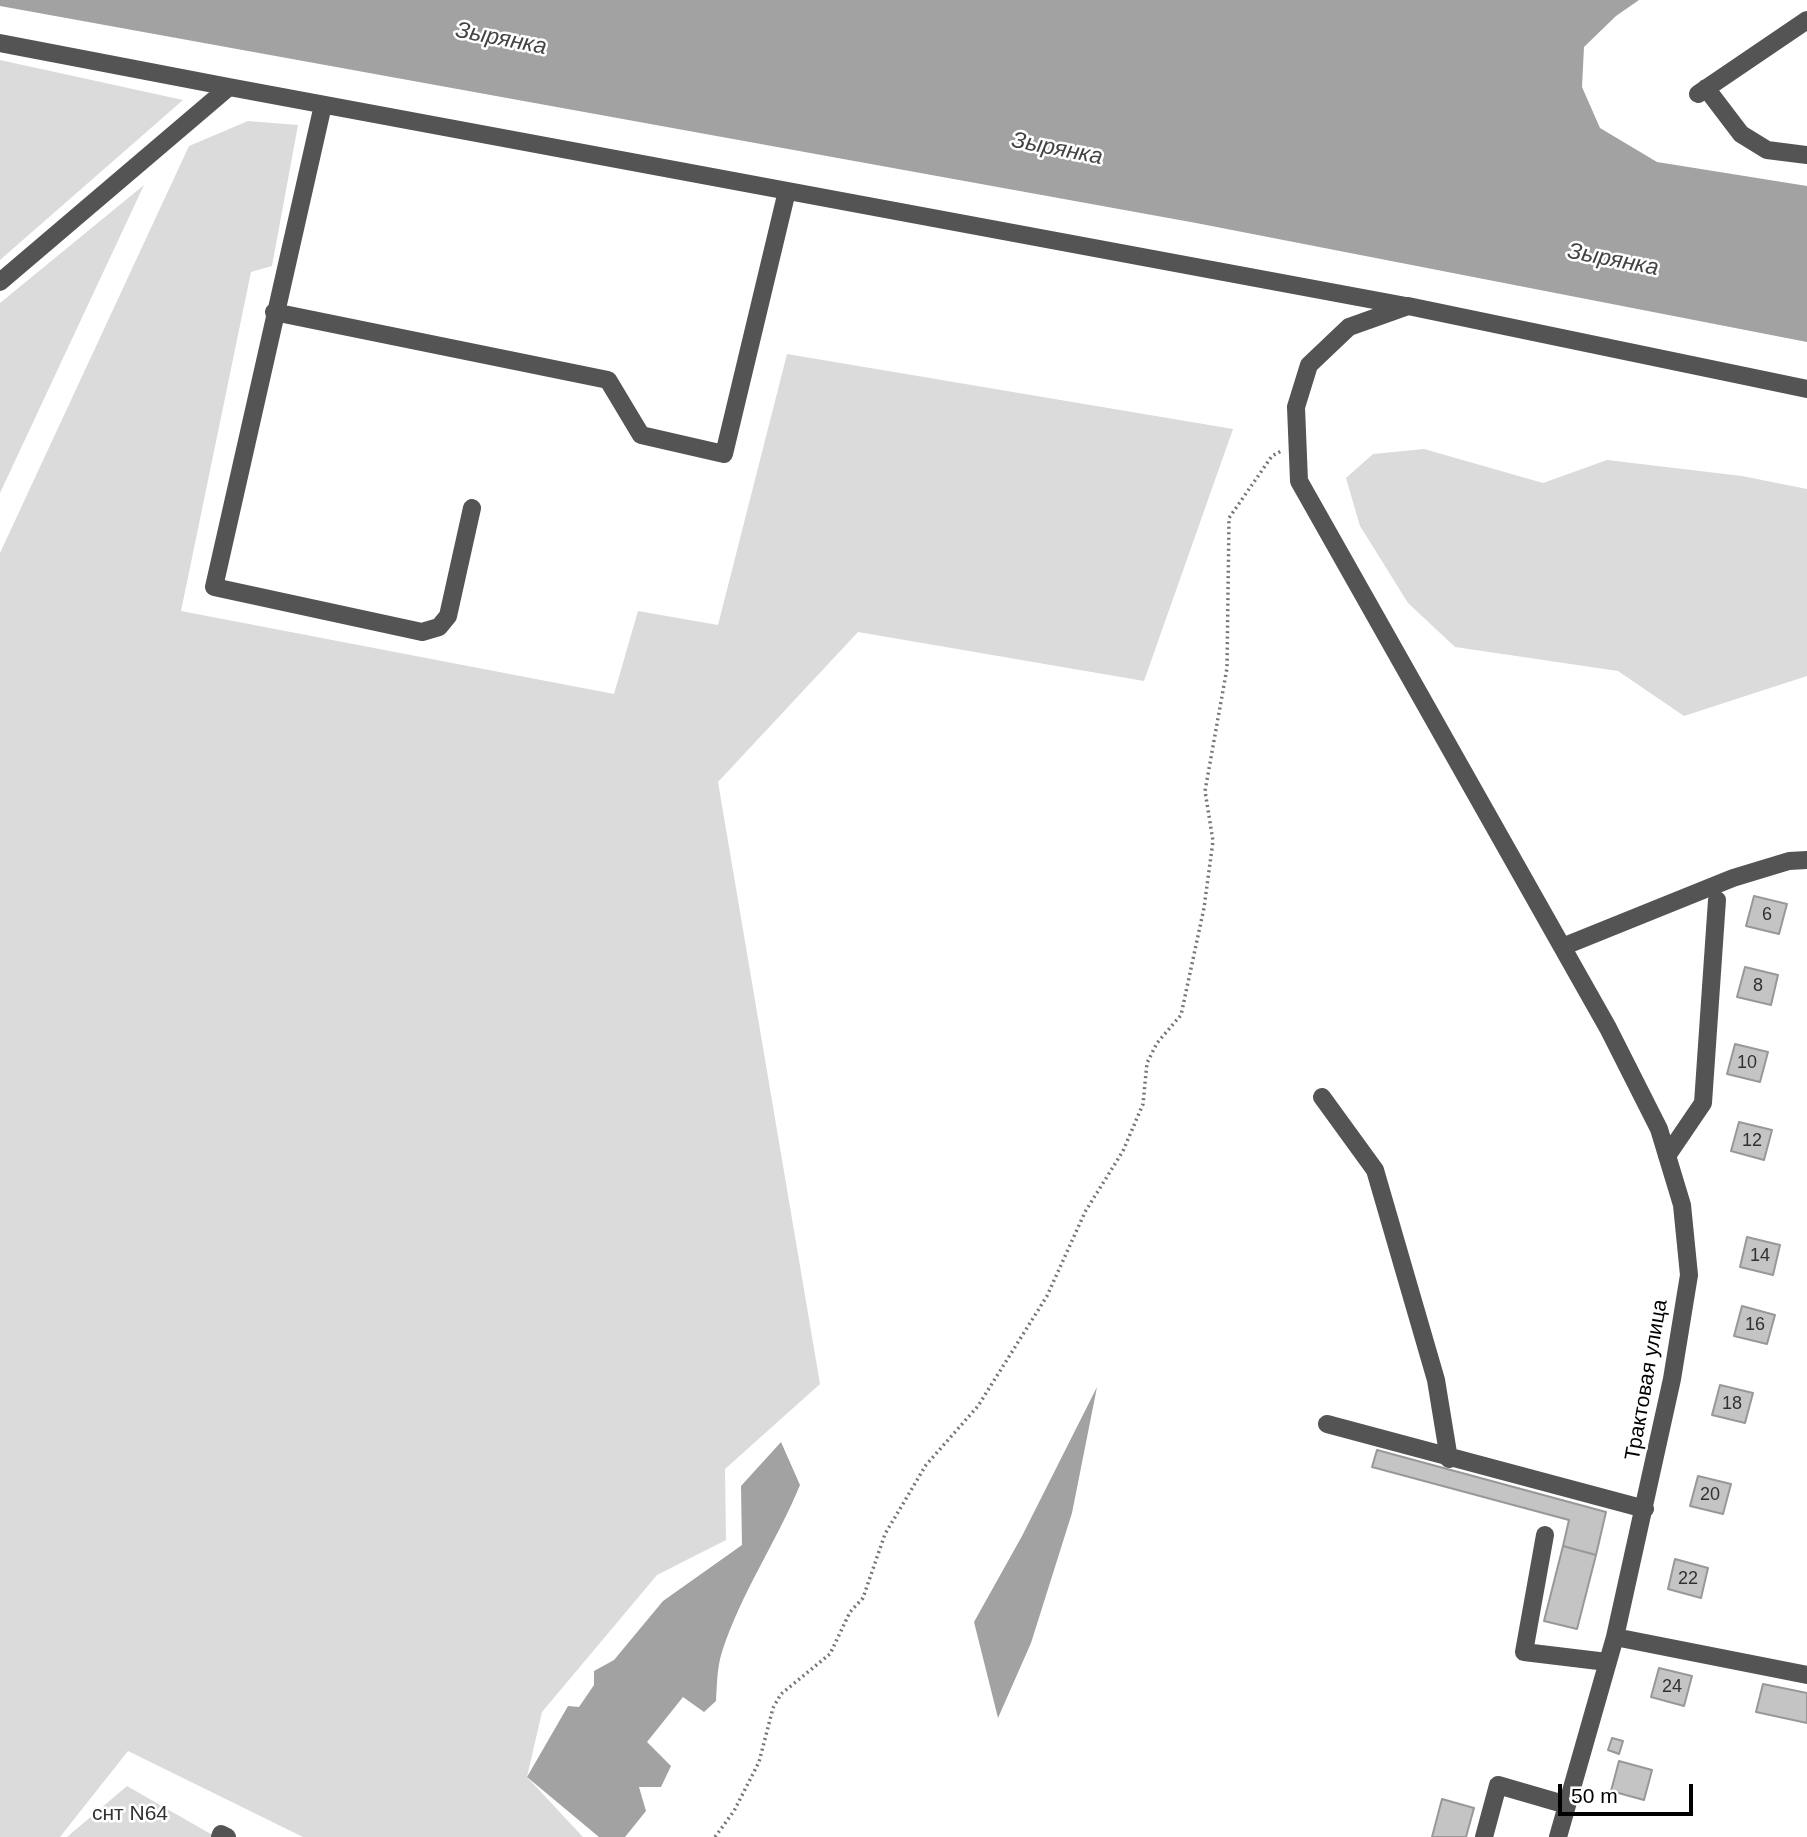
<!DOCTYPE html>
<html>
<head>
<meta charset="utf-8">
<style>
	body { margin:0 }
	#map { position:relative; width:1807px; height:1837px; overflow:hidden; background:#fff; font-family:Helvetica,sans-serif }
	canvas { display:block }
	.scale { position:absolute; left:1558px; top:1784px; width:135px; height:32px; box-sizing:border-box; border:4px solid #000; border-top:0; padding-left:9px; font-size:21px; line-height:24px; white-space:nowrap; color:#000; -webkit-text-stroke:5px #fff; paint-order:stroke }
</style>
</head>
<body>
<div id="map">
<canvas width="1807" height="1837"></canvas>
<div class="scale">50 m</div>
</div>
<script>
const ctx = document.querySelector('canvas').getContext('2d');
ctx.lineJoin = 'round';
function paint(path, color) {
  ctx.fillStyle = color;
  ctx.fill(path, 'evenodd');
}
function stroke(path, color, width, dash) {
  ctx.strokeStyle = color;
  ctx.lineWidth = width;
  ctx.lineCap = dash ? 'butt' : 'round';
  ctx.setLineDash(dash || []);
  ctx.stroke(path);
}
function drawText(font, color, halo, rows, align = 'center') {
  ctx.font = font + ' Helvetica,sans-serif';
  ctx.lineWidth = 5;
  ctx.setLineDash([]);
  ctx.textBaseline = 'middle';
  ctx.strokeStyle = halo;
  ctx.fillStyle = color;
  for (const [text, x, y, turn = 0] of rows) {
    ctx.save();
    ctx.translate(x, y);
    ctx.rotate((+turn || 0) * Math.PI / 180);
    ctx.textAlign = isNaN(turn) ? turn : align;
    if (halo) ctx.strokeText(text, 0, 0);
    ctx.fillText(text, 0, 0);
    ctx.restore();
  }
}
paint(new Path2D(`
	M0 60 183 100 0 260Z
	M248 121 298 125 272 266 251 272 181 611 614 694 638 611 718 625 787 354 1233 429 1144 681 858 632 718 782 820 1384 725 1469 726 1540 657 1575 542 1712 527 1777 583 1837H303L128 1751 60 1837H0V553L189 146Z
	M144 185 0 493V303Z
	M1424 449 1543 483 1607 460 1742 476 1807 489V676L1684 716 1618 671 1455 647 1408 603 1360 526 1346 478 1373 454Z
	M127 1786 216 1837H67Z`), '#dbdbdb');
paint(new Path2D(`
	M0 0H1639L1616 16 1584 47 1582 87 1600 128 1657 162 1807 186V342L1196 223 0 6Z
	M1097 1387 1072 1513 1031 1643 998 1718 974 1622 1022 1536Z
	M781 1442 800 1485C776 1543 741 1593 722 1652 717 1667 717 1685 716 1701L704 1712 683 1697 647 1742 671 1766 661 1787H639L646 1811 625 1837H599L527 1777 568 1706 579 1707 594 1685V1671L614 1660 663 1601 742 1545 741 1486Z`), '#a2a2a2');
const building = new Path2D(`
	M1754 896 1787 904 1779 934 1746 926Z
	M1745 967 1778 975 1771 1005 1737 997Z
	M1735 1044 1768 1052 1760 1082 1727 1074Z
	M1739 1122 1772 1130 1764 1160 1731 1151Z
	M1747 1237 1780 1245 1773 1275 1740 1267Z
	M1742 1306 1775 1315 1767 1344 1734 1336Z
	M1720 1385 1753 1393 1745 1423 1712 1415Z
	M1377 1450 1606 1512 1596 1555 1563 1546 1569 1520 1372 1467Z
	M1698 1476 1731 1484 1723 1514 1690 1506Z
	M1563 1546 1596 1555 1577 1629 1544 1621Z
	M1675 1559 1708 1568 1701 1598 1668 1589Z
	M1659 1668 1692 1676 1684 1706 1651 1697Z
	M1763 1684 1807 1693V1723L1756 1712Z
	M1612 1738 1623 1741 1619 1754 1608 1750Z
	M1619 1761 1652 1770 1644 1800 1611 1791Z
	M1442 1799 1474 1808 1466 1837H1432Z`);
paint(building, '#c4c4c4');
stroke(building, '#989898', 2);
stroke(new Path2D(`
	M715 1837 734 1811 759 1762 773 1708 781 1694 830 1654 850 1612 863 1598 885 1534 926 1465 978 1406 1047 1296 1085 1212 1123 1151 1143 1104 1147 1063 1157 1043 1181 1015 1204 908 1213 841 1205 791 1227 668 1229 518 1272 456 1281 451`), '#767676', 3.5, [2, 3.5]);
stroke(new Path2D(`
	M0 43 229 87
	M1706 88 1741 134 1767 150 1807 155
	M1698 94 1807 20
	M323 105 214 587 422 632 439 627 448 616 472 508
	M0 282 229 87 1406 306
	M274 312 608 380 641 435 724 454 787 191
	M1562 947 1733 878 1789 861 1807 860
	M1322 1097 1375 1170 1436 1380 1449 1459
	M1667 1156 1703 1103 1717 900
	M1327 1424 1645 1509
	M1545 1535 1524 1652 1607 1662
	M1615 1637 1807 1675
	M220 1837 221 1834 227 1837
	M1484 1837 1498 1785 1567 1805
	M1558 1837 1615 1637 1672 1379 1689 1275 1682 1205 1659 1129 1608 1028 1299 481 1296 407 1309 365 1349 327 1408 306 1807 389`), '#545454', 18);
drawText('18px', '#313131', null, [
	["6",1767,915],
	["8",1758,986],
	["10",1747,1063],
	["12",1752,1141],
	["14",1760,1256],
	["16",1755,1325],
	["18",1732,1404],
	["20",1710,1495],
	["22",1688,1579],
	["24",1672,1687]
]);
drawText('21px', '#000', '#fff', [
	["Трактовая улица",1647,1380,-80]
]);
drawText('21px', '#323232', '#fff', [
	["снт N64",130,1814]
]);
drawText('italic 23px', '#434343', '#fff', [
	["Зырянка",501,39,11],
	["Зырянка",1057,149,11],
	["Зырянка",1613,260,11]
]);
</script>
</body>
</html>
